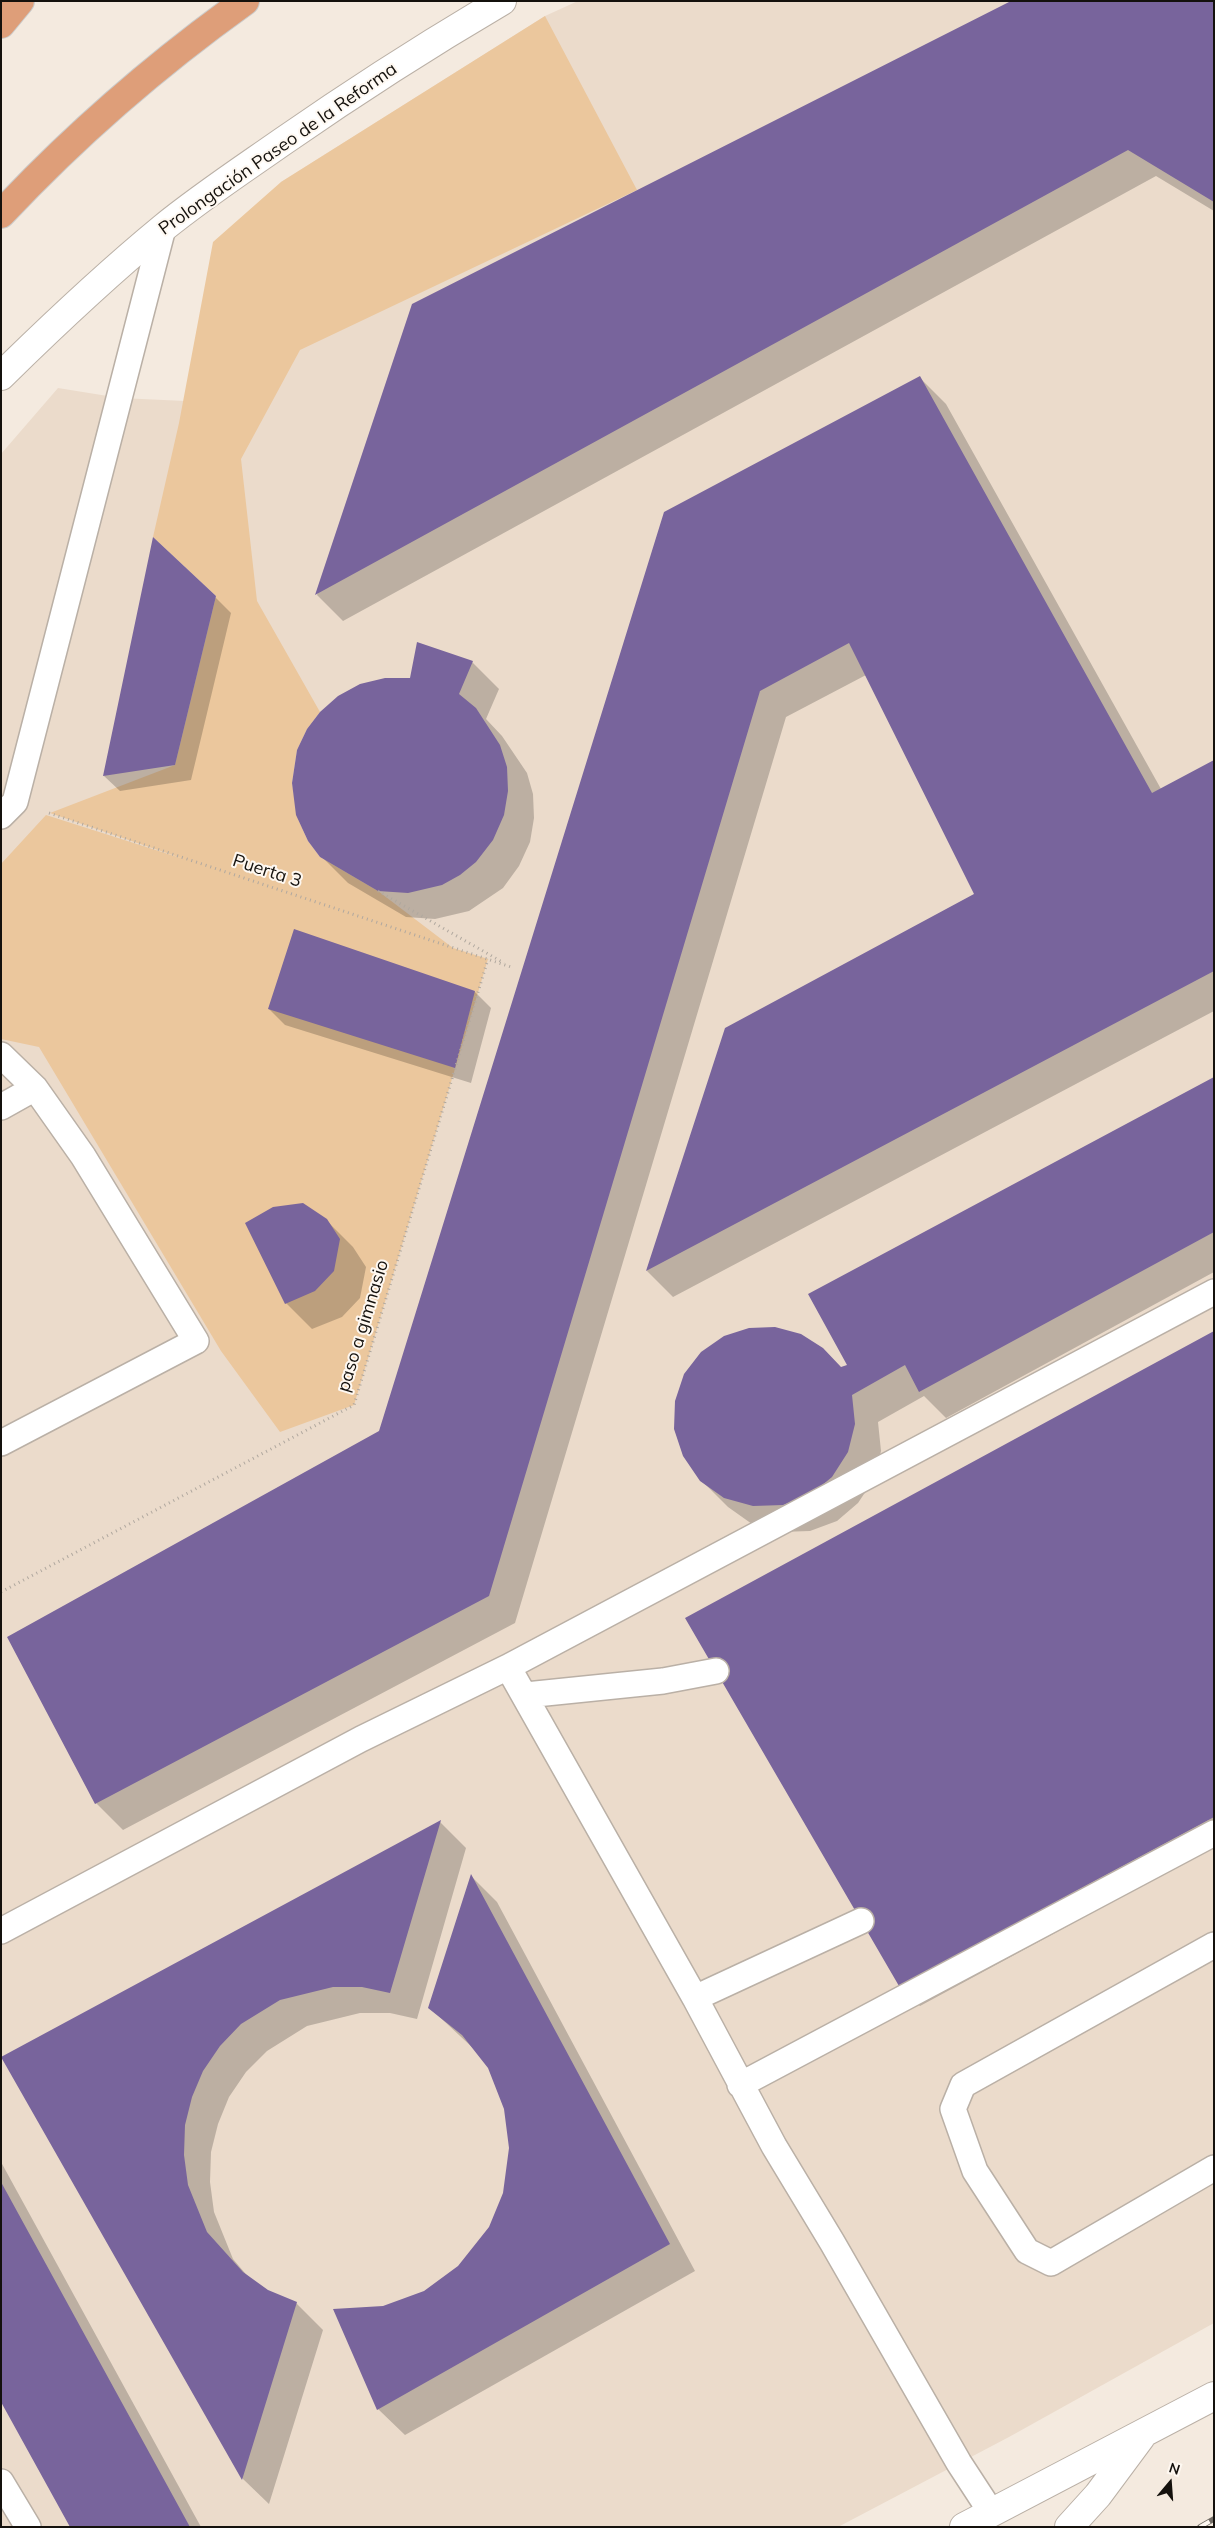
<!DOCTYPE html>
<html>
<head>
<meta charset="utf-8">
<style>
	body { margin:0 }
	#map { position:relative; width:1215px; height:2528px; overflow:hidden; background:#f4eadf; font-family:Mulish,sans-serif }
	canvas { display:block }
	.frame { position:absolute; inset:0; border:2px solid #14110d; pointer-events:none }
	.north { position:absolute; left:1145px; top:2458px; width:50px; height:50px; -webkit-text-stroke:4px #fef8f1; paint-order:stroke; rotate:18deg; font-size:14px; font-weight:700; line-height:20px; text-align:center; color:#14110d }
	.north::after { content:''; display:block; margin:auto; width:18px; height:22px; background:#14110d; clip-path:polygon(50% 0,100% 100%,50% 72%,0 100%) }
</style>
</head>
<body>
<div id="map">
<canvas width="1215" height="2528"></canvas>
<div class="frame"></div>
<div class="north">N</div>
</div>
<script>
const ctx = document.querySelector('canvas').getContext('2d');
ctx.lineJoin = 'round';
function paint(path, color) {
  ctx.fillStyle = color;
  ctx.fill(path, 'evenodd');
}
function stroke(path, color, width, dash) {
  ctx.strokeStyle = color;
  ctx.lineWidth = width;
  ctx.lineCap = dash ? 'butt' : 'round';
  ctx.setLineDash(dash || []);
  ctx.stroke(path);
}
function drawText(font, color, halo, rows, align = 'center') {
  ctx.font = font + ' Mulish,sans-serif';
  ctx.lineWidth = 4;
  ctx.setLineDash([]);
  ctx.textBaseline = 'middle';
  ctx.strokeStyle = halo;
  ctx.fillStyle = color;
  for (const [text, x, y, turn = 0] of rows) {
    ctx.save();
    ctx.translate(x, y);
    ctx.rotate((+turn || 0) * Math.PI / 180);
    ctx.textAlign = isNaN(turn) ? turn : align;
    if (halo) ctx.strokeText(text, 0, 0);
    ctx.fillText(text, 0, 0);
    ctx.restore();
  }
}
paint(new Path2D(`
	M578 1H1214V2323L1009 2437 838 2527H1V454L58 388 120 398 185 401 281 182 545 16Z`), '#ebdbcb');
paint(new Path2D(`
	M545 16 637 190 300 350 241 459 257 601 320 712 307 729 297 750 292 783 298 819 308 841 320 857 378 891 453 948 488 959 354 1405 280 1432 221 1351 39 1047 1 1039V864L46 815 187 860 50 813 175 765 216 596 153 537 179 423 213 242 281 182Z`), '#ebc79d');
paint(new Path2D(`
	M1214 1V211L1156 176 343 621 317 595 413 305Z
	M920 378 946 404 1161 789 1214 761V1011L673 1297 647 1271 726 1029 975 894 866 675 786 717 515 1623 123 1830 96 1803 9 1638 380 1432Z
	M215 597 231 613 191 780 120 791 104 776Z
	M418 644 472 662 499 689 486 719 502 736 527 773 533 794 534 818 530 842 519 866 503 888 469 911 435 919 406 917 348 883 321 856 411 679Z
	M475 992 491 1008 471 1083 285 1025 269 1009Z
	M1214 1079V1272L946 1418 924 1396 878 1422 881 1451 874 1479 858 1503 837 1521 810 1531 780 1532 752 1524 728 1507 701 1480Z
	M326 1220 353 1247 366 1267 360 1298 342 1317 312 1329 286 1303Z
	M1214 1333V1847L920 2006 900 1986 687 1618Z
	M440 1822 466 1848 417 2019 390 2013H360L307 2026 267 2051 246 2072 229 2097 218 2124 211 2152 210 2182 214 2212 233 2259 250 2279 268 2291 296 2303 323 2330 269 2504 243 2479 3 2058Z
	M471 1876 497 1902 695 2271 405 2435 378 2409 384 2308 425 2292 459 2267 490 2228 505 2193 510 2148 505 2109 489 2068 474 2049 430 2008Z
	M1 2162 201 2527H72L1 2399Z`), '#0003');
paint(new Path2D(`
	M1011 1H1214V202L1128 150 315 595 412 304Z
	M920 376 1152 793 1214 760V971L646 1271 725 1028 974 894 849 643 760 691 489 1596 95 1804 7 1637 379 1431 664 512Z
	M153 537 216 596 175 765 103 776Z
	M417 642 473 661 459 694 476 708 500 745 507 767 508 791 504 815 493 840 476 862 460 875 442 885 408 893 378 891 320 857 308 841 296 815 292 783 297 750 307 729 320 712 338 696 360 684 385 678H410Z
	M294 929 475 991 455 1068 268 1009Z
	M1214 1077V1232L919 1392 905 1365 852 1395 855 1424 848 1452 832 1477 810 1495 783 1505 753 1506 724 1498 700 1481 683 1456 674 1429 675 1401 684 1374 701 1352 724 1336 749 1328 775 1327 801 1334 823 1348 841 1367 847 1365 808 1294Z
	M303 1203 327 1219 340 1239 334 1271 315 1291 285 1304 245 1223 273 1207Z
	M1214 1331V1817L899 1986 685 1618Z
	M441 1820 390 1993 362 1987H333L280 2000 241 2024 220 2046 203 2071 192 2097 185 2125 184 2155 188 2185 207 2232 243 2272 268 2290 297 2302 242 2480 1 2057Z
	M471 1874 670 2244 377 2410 333 2309 383 2306 424 2291 458 2266 489 2227 503 2193 509 2148 504 2109 488 2068 462 2035 428 2008Z
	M1 2182 190 2527H70L1 2402Z`), '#78649c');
const lane = new Path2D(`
	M1 816 15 802 163 228
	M1 1055 35 1088 83 1156 196 1341 1 1443
	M1 1107 35 1088
	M508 1667 1214 1292
	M526 1695 663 1681 716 1671
	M1 1931 361 1739 508 1667 695 1998 774 2146 832 2242 959 2463 991 2512
	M1214 1945 963 2085 953 2109 975 2171 1027 2251 1051 2263 1214 2168
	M695 1998 861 1921
	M740 2085 1214 1833
	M1 2482 28 2527`);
const secondary = new Path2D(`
	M1 376C53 325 107 274 163 228 201 197 242 170 282 142 354 92 427 45 502 1
	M964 2527 1214 2396
	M1069 2527 1098 2495 1141 2437`);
const highway = new Path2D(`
	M1 24 20 1
	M1 214C75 135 157 64 245 1`);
stroke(lane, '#bab0a6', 28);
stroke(secondary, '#bab0a6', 30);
stroke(highway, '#cbcbca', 30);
stroke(new Path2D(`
	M49 813 511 967
	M378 891 504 963
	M1 1592 354 1405 488 959`), '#b0a89f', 3, [1, 4]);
stroke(lane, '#fff', 25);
stroke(secondary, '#fff', 28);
stroke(highway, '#de9e79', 28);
const rail = new Path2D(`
	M1200 2527 1214 2519`);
stroke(rail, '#726c65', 5.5);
stroke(rail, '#fef8f1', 4, [11]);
drawText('18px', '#14110d', '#fef8f1', [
	["Prolongación Paseo de la Reforma",278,149,-35],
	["Puerta 3",267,871,18],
	["paso a gimnasio",363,1326,-73]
]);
</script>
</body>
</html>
